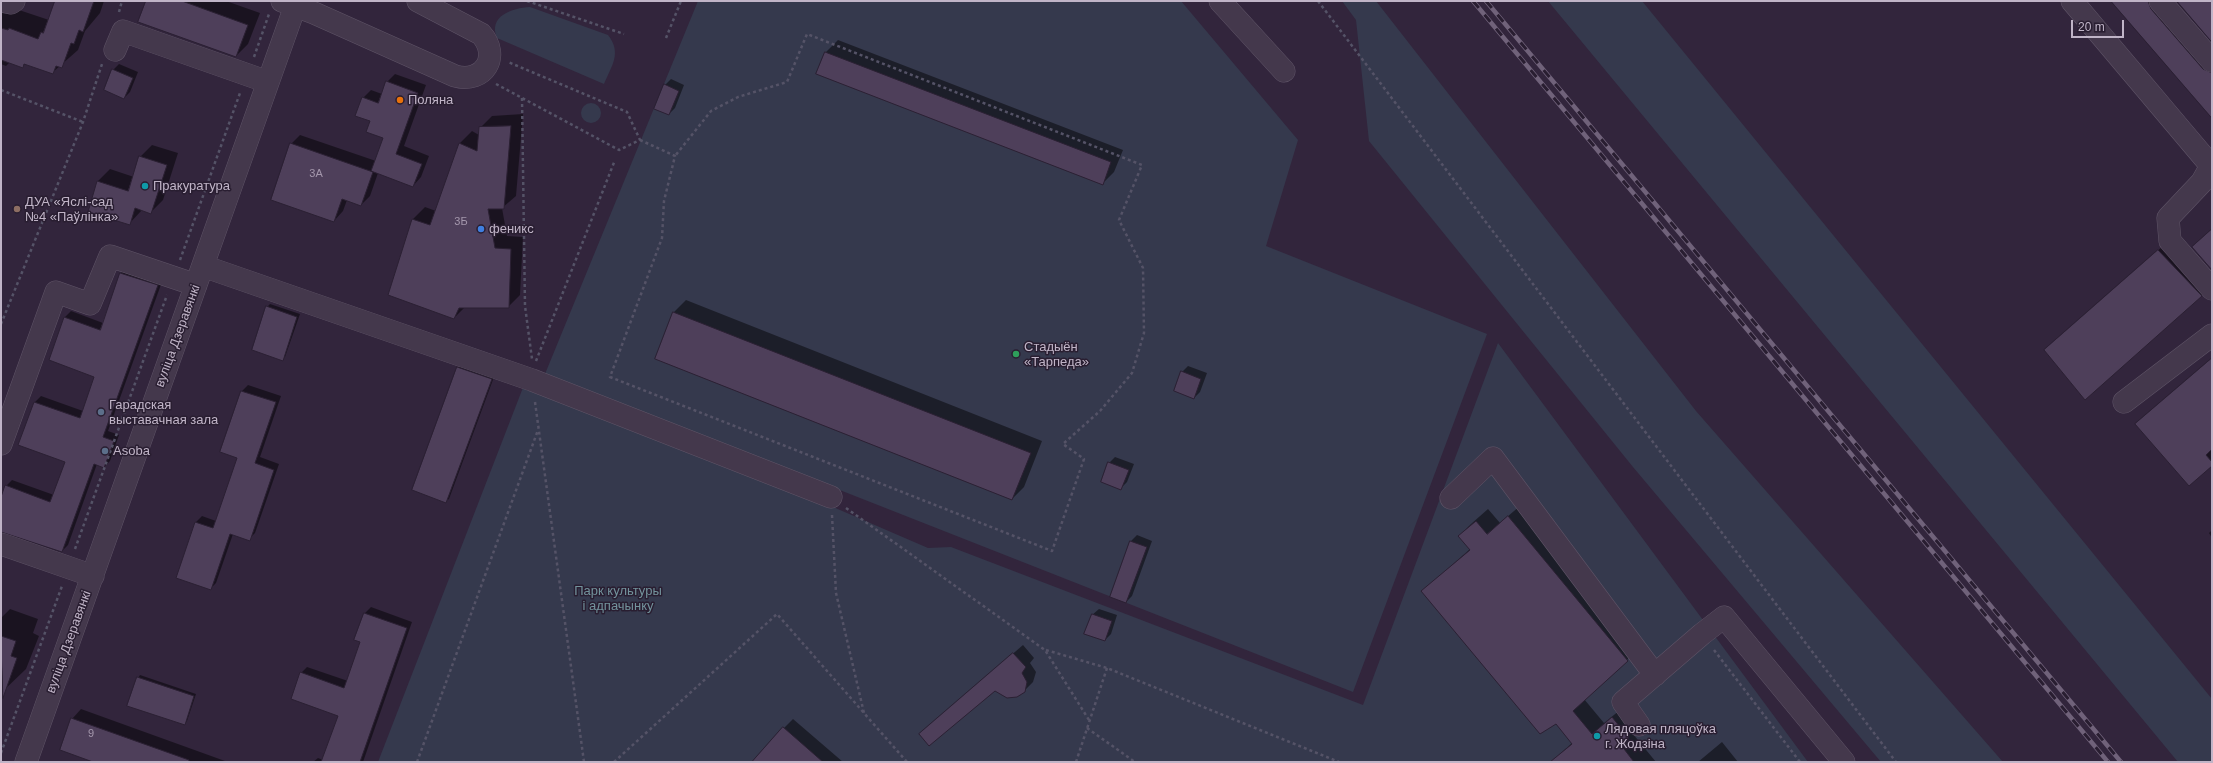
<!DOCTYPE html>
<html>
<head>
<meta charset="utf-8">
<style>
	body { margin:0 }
	#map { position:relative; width:2213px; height:763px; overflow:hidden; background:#32253c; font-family:Arial,sans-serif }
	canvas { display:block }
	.frame { position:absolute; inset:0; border:2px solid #c0b4c7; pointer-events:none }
	.scale { position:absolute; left:2071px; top:20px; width:53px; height:18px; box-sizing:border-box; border:2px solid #c0b4c7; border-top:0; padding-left:5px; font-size:12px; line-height:14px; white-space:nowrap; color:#c0b4c7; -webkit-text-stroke:3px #291e31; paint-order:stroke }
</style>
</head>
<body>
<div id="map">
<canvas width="2213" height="763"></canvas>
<div class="frame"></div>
<div class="scale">20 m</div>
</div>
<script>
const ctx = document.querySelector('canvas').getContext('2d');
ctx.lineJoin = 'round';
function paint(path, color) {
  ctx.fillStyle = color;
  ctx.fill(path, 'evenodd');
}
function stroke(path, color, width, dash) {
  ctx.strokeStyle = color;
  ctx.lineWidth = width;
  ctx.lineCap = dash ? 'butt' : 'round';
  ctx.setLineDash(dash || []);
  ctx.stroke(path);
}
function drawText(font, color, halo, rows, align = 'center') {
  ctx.font = font + ' Arial,sans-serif';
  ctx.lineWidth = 3;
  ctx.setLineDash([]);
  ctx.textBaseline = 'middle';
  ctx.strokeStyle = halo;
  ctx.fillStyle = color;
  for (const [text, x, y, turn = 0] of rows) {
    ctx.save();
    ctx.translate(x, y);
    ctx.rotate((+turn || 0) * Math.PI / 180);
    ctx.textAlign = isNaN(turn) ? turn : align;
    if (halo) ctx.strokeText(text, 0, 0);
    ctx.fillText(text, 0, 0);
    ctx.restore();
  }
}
paint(new Path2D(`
	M698 1H1181L1298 140 1266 246 1487 334 1353 692 545 374Z
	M1342 1H1376L1696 411 2003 762H1881L1633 467 1369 141 1356 20Z
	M1548 1H1642L2212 699V762H2178Z
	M530 7 608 35C622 53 612 65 604 84L497 38C488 16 512 8 530 7Z
	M581 113a10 10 0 1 1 20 0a10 10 0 1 1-20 0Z
	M1498 343 1808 762H378L524 385 796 491 928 548 951 547 1363 705Z`), '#35394d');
paint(new Path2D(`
	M56 1H104L100 13 85 31 78 50 52 73 26 63 22 67 10 62 6 66 1 64V4L49 20Z
	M147 1H226L260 13 248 44 236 56Z
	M2112 1H2151L2212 71V116Z
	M838 40 1123 150 1114 172 1102 184 818 73 826 52Z
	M119 64 138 72 130 92 124 98 113 70Z
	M395 74 426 85 404 146 429 156 421 177 413 186 378 173 370 196 361 205 347 200 343 211 334 221 291 144 300 135 376 161 385 137 371 121 363 98 371 90 382 94 387 82Z
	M671 79 684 85 675 108 669 114 665 85Z
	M523 114 516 196 502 208 507 236 523 237 520 295 508 307H465L454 318 389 295 413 219 425 207 436 211 460 143 472 131 479 135 480 128 492 116Z
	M152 145 178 153 163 200 151 212 142 210 129 224 98 181 110 169 134 177 140 157Z
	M2171 239 2212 285 2201 296 2057 339Z
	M127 267 163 279 108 431 119 435 110 461 104 467 97 464 68 545 62 551 1 531V500L6 486 12 480 54 495 66 461 35 402 41 396 83 411 96 376 65 317 71 311 103 323 121 273Z
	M686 300 1042 441 1024 487 1012 499 656 359 674 312Z
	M270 304 300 314 285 357 282 359 267 307Z
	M2212 358V465L2149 413Z
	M461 365 494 377 449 499 446 501 458 368Z
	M1188 366 1207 373 1200 392 1194 398 1182 372Z
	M248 385 281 396 260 457 279 464 255 533 249 539 233 534 216 583 210 589 177 577 196 522 202 516 216 521 238 457 242 391Z
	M1115 457 1134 464 1127 482 1121 488 1109 463Z
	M1521 505 1640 648 1584 699 1604 723 1625 706 1641 726 1633 734 1656 762H1551L1572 743 1556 723 1423 591 1470 549 1459 536 1471 524 1488 509 1500 523Z
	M2212 530V538L2209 533Z
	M1137 535 1152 541 1132 596 1126 602 1131 541Z
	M371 607 412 622 363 762H313L318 758 323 760 339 715 301 673 307 667 348 681 362 642 365 613Z
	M10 609 38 619 33 633 39 636 26 669 1 693V618Z
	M1099 609 1117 615 1111 634 1105 640 1092 615Z
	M1023 645 1034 658 1030 663 1036 672 1033 682 1024 691 995 690 920 734Z
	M140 675 196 694 187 721 185 723 138 678Z
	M81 709 225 761V762H96L72 719Z
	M793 719 843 762H760L784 728Z
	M1722 742 1738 762H1698Z`), '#0007');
const building = new Path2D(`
	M55 1H94L83 32 79 30 74 44 71 43 62 68 56 66 53 74 24 64 23 68 1 60V28L8 30 9 28 38 39 41 32 43 33Z
	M146 1H182L248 25 236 57 138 22Z
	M2111 1H2148L2151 9 2203 69 2212 73V118Z
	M2177 1H2212V42Z
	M825 52 1111 162 1103 185 816 74Z
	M112 69 133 78 124 99 104 90Z
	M386 81 418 93 396 154 422 164 413 187 371 171 383 138 366 132 370 121 355 116 362 97 378 103Z
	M664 84 679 91 669 115 654 109Z
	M511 126 504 209H488L495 248 511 249 509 308H459L454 319 388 295 412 219 430 225 459 143 477 151 479 127Z
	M290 143 373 172 361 206 342 199 334 222 271 200Z
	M139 156 167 165 151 214 135 208 130 225 88 212 97 181 128 191Z
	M2212 229V270L2192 247Z
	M2158 250 2202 296 2085 400 2044 350Z
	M120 273 158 285 103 437 114 441 104 468 94 464 62 552 1 532V497L5 485 50 502 65 462 18 445 34 402 80 418 94 377 49 360 64 317 100 330Z
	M266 306 297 317 283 361 252 350Z
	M673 312 1031 453 1012 500 655 359Z
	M2212 358V449L2206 455 2212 462V466L2189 486 2135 424Z
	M457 367 492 379 446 503 412 490Z
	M1181 371 1201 379 1194 399 1174 391Z
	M241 391 276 402 255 463 274 470 250 541 230 534 211 590 176 578 195 522 213 528 237 458 220 452Z
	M1108 462 1129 470 1121 490 1101 482Z
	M1508 516 1628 661 1573 711 1592 734 1612 717 1629 738 1621 745 1634 762H1550L1572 744 1556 724 1540 734 1421 591 1470 550 1458 536 1476 521 1487 534Z
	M1130 541 1147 547 1126 603 1110 597Z
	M364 613 407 628 360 762H321L338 716 291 699 300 672 344 688 360 642 354 640Z
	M1092 614 1112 621 1105 641 1084 634Z
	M1 636 16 641 11 656 17 658 3 698Z
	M1013 653 1026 667 1022 673 1027 682 1025 692 1017 697 1007 698 995 691 929 746 919 734Z
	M137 677 194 696 185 725 127 706Z
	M71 718 189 760V762H93L60 750Z
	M783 727 823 762H752Z`);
paint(building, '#4e3f5a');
stroke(building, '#2b2033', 1);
const minor = new Path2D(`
	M1 1 11 3 14 1
	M282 1 314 13 455 76C484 84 501 56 481 34L418 1
	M1220 1 1284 71
	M2072 1 2212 167
	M2160 1 2212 61
	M115 50 123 31 268 82
	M2211 166 2202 182 2168 218 2170 241 2212 289
	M203 266 532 380 831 497
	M2124 402 2212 335
	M1 444 56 292 90 304 110 256 196 285
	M1451 498 1493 458 1655 675
	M1 544 93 576
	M1639 725 1623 702 1702 634 1724 617 1844 762
	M26 762 297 1`);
stroke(minor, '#5f5467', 23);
stroke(new Path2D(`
	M527 1 624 34
	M1318 1 1896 762
	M119 12 122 1
	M666 38 681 1
	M254 57 269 14
	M496 84 619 150 640 140 627 112 508 62
	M1 90 83 122
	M522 98 525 306 532 359
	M640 140 675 156 664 201 662 238 610 377 1052 551 1084 459 1063 444 1100 411 1132 373 1144 333 1143 268 1119 220 1142 165 807 34 787 82 738 97 711 111 675 156
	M180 260 240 93
	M1 324 83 122 102 64
	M536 361 615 160
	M535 402 584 762
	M846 508 1045 650 1089 720
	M832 515 836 593 864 713
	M75 549 167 295
	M1046 650 1107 668 1339 762
	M1714 650 1800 762
	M1087 728 1135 762
	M1 753 62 586
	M417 762 538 430
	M614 762 777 614 907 762
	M1076 762 1107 668`), '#555367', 2.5, [3, 3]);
stroke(minor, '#44384c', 22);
const rail = new Path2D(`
	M1473 1 2108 762
	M1486 1 2121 762`);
stroke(rail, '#70627a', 4.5);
stroke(rail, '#291e31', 3, [9]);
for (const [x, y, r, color] of [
	[400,100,4,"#e8710a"],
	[145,186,4,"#0f9aa8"],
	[17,209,4,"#8d6e63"],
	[481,229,4,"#3f7fe0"],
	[1016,354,4,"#2e9e5b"],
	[101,412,4,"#5c6f8a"],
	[105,451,4,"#5c6f8a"],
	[1597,736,4,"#0f9aa8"]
]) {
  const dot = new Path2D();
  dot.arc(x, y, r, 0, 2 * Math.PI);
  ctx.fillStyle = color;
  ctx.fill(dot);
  stroke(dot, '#291e31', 1.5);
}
drawText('11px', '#a497ac', null, [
	["3А",316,174],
	["3Б",461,222],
	["9",91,734]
]);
drawText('13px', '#c0b4c7', '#291e31', [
	["Поляна",408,100],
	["Пракуратура",153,186],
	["ДУА «Яслі-сад",25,202],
	["№4 «Паўлінка»",25,217],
	["феникс",489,229],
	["Стадыён",1024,347],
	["«Тарпеда»",1024,362],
	["Гарадская",109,405],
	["выставачная зала",109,420],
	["Asoba",113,451],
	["Лядовая пляцоўка",1605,729],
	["г. Жодзіна",1605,744]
], 'left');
drawText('13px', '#c0b4c7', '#291e31', [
	["вуліца Дзеравянкі",178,336,-70],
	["вуліца Дзеравянкі",69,642,-70]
]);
drawText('13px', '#73939c', '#291e31', [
	["Парк культуры",618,591],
	["і адпачынку",618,606]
]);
</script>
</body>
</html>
